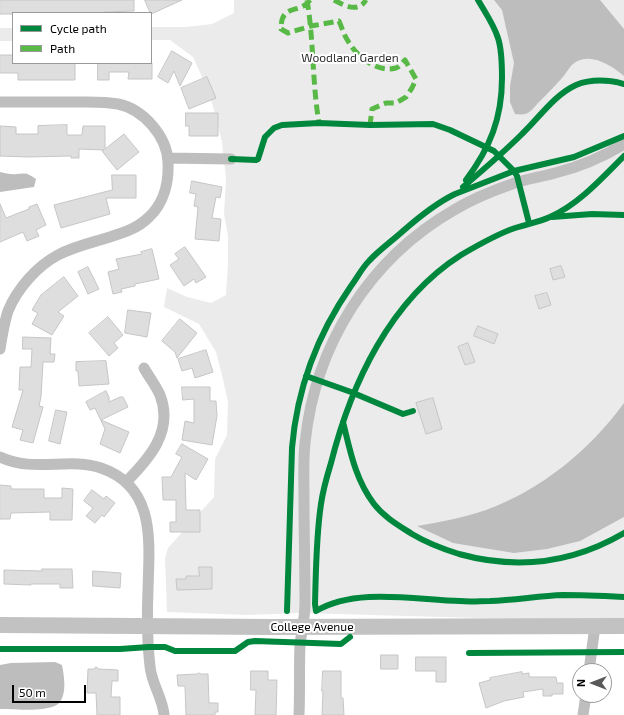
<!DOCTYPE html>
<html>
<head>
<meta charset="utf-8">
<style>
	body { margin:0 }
	#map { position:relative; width:624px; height:715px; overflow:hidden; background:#fff; font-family:"Exo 2",sans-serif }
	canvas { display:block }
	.legend { position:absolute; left:12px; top:12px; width:140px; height:52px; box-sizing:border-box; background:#fff; border:1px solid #999; margin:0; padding:5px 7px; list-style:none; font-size:12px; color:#000 }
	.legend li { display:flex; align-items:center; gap:8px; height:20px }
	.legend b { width:20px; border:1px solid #999 }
	.north { position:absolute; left:572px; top:663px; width:40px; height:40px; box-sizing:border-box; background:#fff; border:1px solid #999; border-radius:50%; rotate:270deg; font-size:11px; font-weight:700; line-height:16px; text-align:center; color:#000 }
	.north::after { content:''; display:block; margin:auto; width:14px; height:18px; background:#595959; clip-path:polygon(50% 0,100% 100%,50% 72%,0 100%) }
	.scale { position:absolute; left:12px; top:685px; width:74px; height:18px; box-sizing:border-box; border:2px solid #000; border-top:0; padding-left:5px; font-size:12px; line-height:14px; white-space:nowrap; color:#000; -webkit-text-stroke:3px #fff; paint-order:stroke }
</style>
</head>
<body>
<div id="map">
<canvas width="624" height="715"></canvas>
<ul class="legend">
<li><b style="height:5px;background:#00873e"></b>Cycle path</li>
<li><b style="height:5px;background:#58b947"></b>Path</li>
</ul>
<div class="north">N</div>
<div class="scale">50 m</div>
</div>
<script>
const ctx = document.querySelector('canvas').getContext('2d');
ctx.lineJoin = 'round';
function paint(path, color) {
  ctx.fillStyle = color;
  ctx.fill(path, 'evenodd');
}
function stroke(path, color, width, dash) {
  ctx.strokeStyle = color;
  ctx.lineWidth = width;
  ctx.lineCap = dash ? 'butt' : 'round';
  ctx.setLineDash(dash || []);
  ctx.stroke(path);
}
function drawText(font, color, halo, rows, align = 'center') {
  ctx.font = font + ' "Exo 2",sans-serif';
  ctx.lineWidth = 4;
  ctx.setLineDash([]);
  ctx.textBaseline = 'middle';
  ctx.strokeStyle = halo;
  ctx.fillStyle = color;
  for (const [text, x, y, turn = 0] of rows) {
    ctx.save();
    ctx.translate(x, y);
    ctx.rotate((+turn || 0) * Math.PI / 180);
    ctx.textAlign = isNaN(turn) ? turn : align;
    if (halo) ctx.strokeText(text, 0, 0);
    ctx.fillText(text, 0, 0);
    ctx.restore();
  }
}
paint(new Path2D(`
	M234 0H624V622L300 613 247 615 167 612 165 558 168 548 214 497 215 459 227 435 228 402 222 375 216 352 199 324 164 307 167 288 187 297 211 303 226 295 228 263V236L224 214 226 179 222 142 213 106 207 88 193 57 170 40H151V27H186L212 24 234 13Z
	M0 28H13V41H0Z`), '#ebebeb');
paint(new Path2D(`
	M494 0H600L624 29V76C611 65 589 51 573 64 569 67 566 74 562 78 555 86 548 93 540 101 531 110 530 116 515 114L510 102V86L514 63 502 10Z
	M0 172C5 173 12 175 17 174 27 173 27 173 36 179L34 187 0 192Z
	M624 403V517L580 541 547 549 514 553 453 543 417 526C440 522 463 518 486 510 541 490 590 450 624 403Z
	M55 662 62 665C64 676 67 692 60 702 52 713 13 709 0 709V665L11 663Z`), '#bdbdbd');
const building = new Path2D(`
	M0 0H134V11L104 12V13H12V14H0Z
	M145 0H182L151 14Z
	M172 51 192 63 180 86 174 71 168 83 158 77Z
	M0 55H13V63H75V80H18V73H0Z
	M98 63H152V79H128L129 72H109V80H98Z
	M207 77 216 98 189 109 181 88Z
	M186 113H218V136H189V126H186Z
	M67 125V135H82L83 126H105V149L124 134 139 152 117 170 102 151 104 150 79 149V158H71V156L29 157 0 156V126L16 127V134H38V126Z
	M112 175H136V198H106L110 214 61 228 54 205 112 190Z
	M192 181 222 187 220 198 216 197 212 218 221 219 219 241 195 239 198 207 194 206 196 194 190 193Z
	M0 204 6 218 29 209V207L37 204 46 225 36 230 39 236 27 241 23 232 0 242Z
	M185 247 206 277 196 283 194 279 184 286 170 265 179 259 175 254Z
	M152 249 159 279 135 284V286L121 289 122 292 113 294 108 272 119 269 116 259 142 254 141 252Z
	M561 266 565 277 553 280 550 269Z
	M88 267 99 289 88 294 78 272Z
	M64 277 78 296 58 312 64 316 52 335 32 324 38 313 32 310 41 295Z
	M547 293 551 305 539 309 535 296Z
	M128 310 151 313 147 337 125 333Z
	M108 317 123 335 114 343 118 348 109 356 89 333Z
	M180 319 197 333 177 358 175 352 162 341Z
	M478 326 498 334 494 344 474 336Z
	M23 337 51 338 50 354H55L54 362H43L41 397 39 406 43 407 33 443 20 440 23 430 12 427 23 390H19L20 367H31L32 349H23Z
	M468 343 475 362 465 365 458 347Z
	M206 350 213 372 195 378 192 368 182 371 178 359Z
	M106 361 109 384 79 386 78 371H76V362Z
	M182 387H210V401H216L217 416 212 445 182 440 185 421 194 423V399L183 400Z
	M106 391 109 397V402L120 397H123L128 407 101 420 129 432 120 453 100 444 105 429 95 408 90 410 86 402Z
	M433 398 442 429 426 434 416 403Z
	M56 410 67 412 60 444 49 441Z
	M182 444 208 459 196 480 185 473 186 510H200V532H170V522H176V500H163L162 477H171L182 457 176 454Z
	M0 485 11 486V489H44V498H62V488L73 489 72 520H50V512L11 513 10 519H0Z
	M92 490 104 499 106 496 115 503 104 517 102 515 95 523 86 516 93 508 84 501Z
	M199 567H212V589L177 590 176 579H186V576H199Z
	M42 569H72L73 588H60V584H31V585L4 584V570L42 571Z
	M93 571 121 573 120 588 93 586Z
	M381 655H398V669H381Z
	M416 657H446V682H436V671H416Z
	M96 667 99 669 118 670V681H112L111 697H120V715H97L96 693H87L88 669H94Z
	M251 671H268V680H277L276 715H255L256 690H251Z
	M323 671H341V698H343L344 715H322L323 691H322Z
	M522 672V674L529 673V677H556L557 683H563V694H552V696H543V689L523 692 524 697 504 701 486 708 479 683 490 680V678Z
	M199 673 201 674H208L209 703H218V712H215V715H186L185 686H178L177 675 197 674Z`);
paint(building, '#dedede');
stroke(building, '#c6c6c6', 1);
stroke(new Path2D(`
	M0 102C24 102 48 102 73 102 88 102 103 101 118 104 143 109 167 136 168 162 169 182 164 203 149 217 135 231 118 234 100 240 86 244 71 248 58 255 37 266 17 289 8 311 4 323 2 336 0 349
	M168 158 231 159
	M0 457C33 473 69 457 101 468 157 487 149 544 148 590 147 615 147 641 150 666 151 683 163 698 164 715
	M126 482C149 459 174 431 160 395 156 386 149 377 144 368
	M589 671 595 626
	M299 715C300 691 299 668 300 644 302 630 305 617 305 603 305 568 304 534 304 499 304 480 303 461 305 443 315 345 369 259 454 210 472 199 492 191 512 184 526 179 541 177 555 173 579 167 603 157 624 144
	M583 715 586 695`), '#bebebe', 11);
stroke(new Path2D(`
	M0 625 270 627 624 626`), '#c2c2c2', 16);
stroke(new Path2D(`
	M307 0C314 41 312 82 319 123
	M310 0C300 15 281 2 281 29L288 33 311 26 339 21C342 28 344 35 348 41 357 57 377 73 396 68 399 67 402 63 405 60L416 79 412 88 406 97 396 103H386L372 109 370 125
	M334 0C345 6 358 13 366 0`), '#58b947', 5, [10, 5]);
stroke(new Path2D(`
	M624 156C602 178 579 204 550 217 539 222 527 224 515 228 497 234 478 245 461 255 390 300 351 384 331 463 327 476 323 490 321 504 316 537 316 570 315 604L316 611C356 587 416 600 460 601 470 602 480 601 490 601 515 600 539 596 563 595 583 595 604 596 624 597
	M231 159 256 160 258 159 265 137 274 128 282 125 319 123 370 125 433 124 450 130 494 151 514 171 517 176 529 223
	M466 180C490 148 502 118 502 78 502 65 502 50 498 38 494 25 485 12 478 0
	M463 187C483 170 503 153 522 134 539 118 554 95 576 85 591 79 609 80 624 84
	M552 217 592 214 624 215
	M306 376 351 392 403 414 413 411
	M343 422C350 450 355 479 374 504 384 517 398 525 412 534 427 543 443 549 459 554 517 570 573 563 624 533
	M287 611 292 448C297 388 317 335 351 286 357 278 362 268 369 261 379 250 392 241 403 231 419 217 436 203 455 194L514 171 574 157 624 136
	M0 649H120L149 647H165L175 651H235L248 642 255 641 341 644 350 637
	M469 653 624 652`), '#00873e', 6);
drawText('12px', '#313131', '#fff', [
	["Woodland Garden",350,58]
]);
drawText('12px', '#000', '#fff', [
	["College Avenue",312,627]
]);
</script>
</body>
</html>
